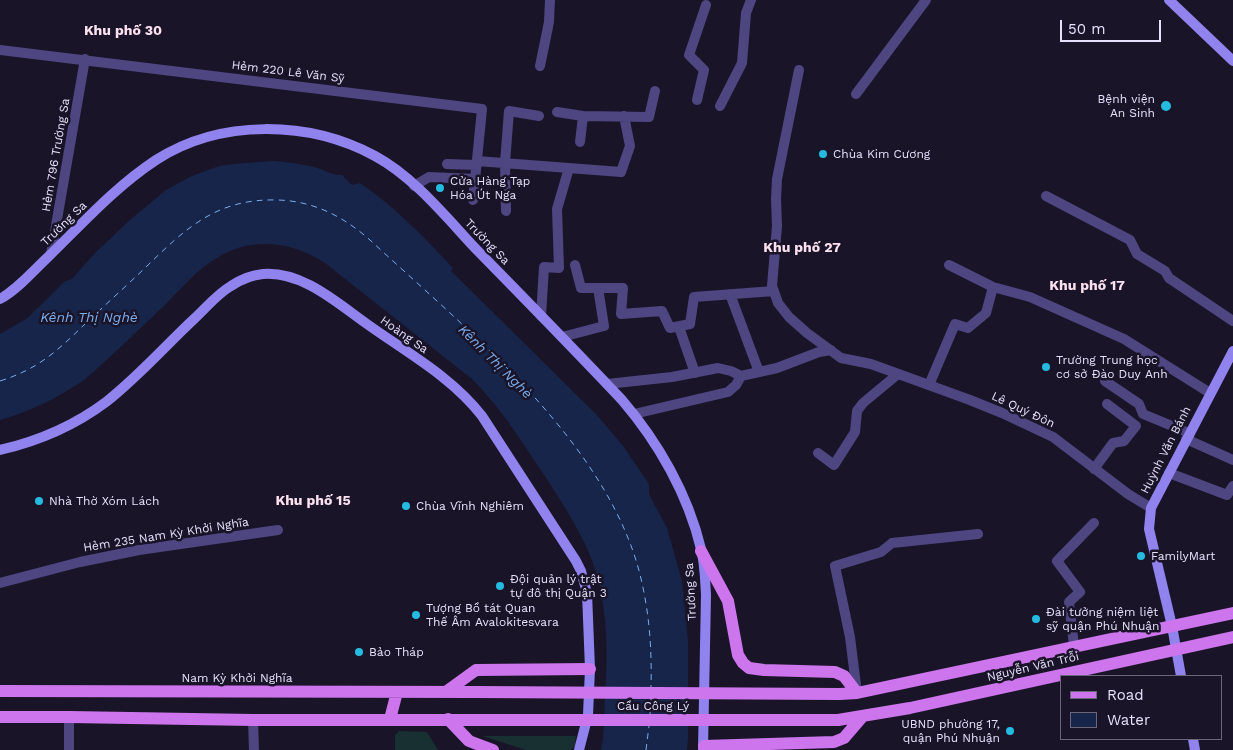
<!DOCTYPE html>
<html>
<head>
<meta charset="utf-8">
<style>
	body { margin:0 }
	#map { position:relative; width:1233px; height:750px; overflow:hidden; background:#1a1428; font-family:"Work Sans",sans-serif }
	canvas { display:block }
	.legend { position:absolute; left:1060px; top:675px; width:162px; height:65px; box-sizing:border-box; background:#1a1428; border:1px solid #6b667c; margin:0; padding:6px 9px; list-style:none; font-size:15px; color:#e5e0fb }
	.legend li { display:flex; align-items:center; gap:10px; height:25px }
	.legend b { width:25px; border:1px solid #6b667c }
	.scale { position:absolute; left:1060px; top:20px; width:101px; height:22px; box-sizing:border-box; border:2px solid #e5e0fb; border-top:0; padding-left:6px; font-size:15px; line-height:18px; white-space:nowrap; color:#e5e0fb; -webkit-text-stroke:4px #1a1428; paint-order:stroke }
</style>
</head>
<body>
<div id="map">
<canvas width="1233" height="750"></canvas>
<ul class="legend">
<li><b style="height:6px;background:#cc75ec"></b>Road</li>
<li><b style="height:14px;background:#17254a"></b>Water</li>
</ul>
<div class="scale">50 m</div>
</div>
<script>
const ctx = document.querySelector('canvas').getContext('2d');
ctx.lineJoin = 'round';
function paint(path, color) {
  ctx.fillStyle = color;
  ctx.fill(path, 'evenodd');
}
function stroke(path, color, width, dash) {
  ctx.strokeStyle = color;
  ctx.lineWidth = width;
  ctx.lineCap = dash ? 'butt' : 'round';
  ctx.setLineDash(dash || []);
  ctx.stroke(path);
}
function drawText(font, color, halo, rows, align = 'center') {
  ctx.font = font + ' "Work Sans",sans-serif';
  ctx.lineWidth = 5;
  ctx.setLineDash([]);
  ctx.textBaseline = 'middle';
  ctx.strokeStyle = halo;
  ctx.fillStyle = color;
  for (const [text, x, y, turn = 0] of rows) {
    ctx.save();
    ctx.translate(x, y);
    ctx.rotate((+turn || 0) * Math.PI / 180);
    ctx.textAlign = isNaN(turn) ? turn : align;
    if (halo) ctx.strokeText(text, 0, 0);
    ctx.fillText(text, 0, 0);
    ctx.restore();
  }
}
paint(new Path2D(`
	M399 731 427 732 438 750H395V735Z
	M482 736H576L575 746 571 750H526Z`), '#183031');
paint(new Path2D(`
	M274 161C287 162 301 164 314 167 323 169 333 176 342 175L352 185 360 183C395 207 424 237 453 268L451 271 596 414 624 447 649 484V494L667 528 682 581 688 641V739L687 750H601C605 732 604 712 605 693 609 644 607 590 585 544 571 515 553 488 534 460 515 431 497 404 472 379L325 263C293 242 251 236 217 258 196 270 180 290 163 307 137 331 111 357 84 380 58 398 31 411 0 420V334L26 319 39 307 65 281 72 279 95 253 131 219 166 190 192 176 219 166 233 164Z`), '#17254a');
stroke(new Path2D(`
	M0 381C38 369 56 352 84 325 104 306 125 287 145 268 186 228 217 198 278 200 314 201 344 217 370 240 466 329 601 437 638 567 649 607 652 646 651 687
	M650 714 651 698
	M646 750 649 726`), '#7baded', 1, [6, 5]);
stroke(new Path2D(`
	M0 50 482 109 473 200
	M540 66 549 22 550 0
	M799 70 777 179 776 199 777 226 772 286 778 303 789 317 807 333 841 358 871 364 970 400 1002 413 1053 437 1128 494 1151 508
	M856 94 926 0
	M697 100 704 70 689 55 706 5
	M720 106 742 63 746 13 751 0
	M557 112 583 116 649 117 655 91
	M580 142 583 116
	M477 161 621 172 630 146 624 116
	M447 164 476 165
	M414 186 429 177 475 179
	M1046 196 1130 240 1137 254 1165 271 1169 278 1233 321
	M506 211 505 163 509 111 539 116
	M51 254 85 59
	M575 265 581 288H623L621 314 662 311 670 328 690 324 694 297 774 291
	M949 265 993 287 1030 297 1124 339 1210 393
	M730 294 759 372
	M541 316 544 267 559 268 557 209 569 168
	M679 327 695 373
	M562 337 604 326 598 288
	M741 376 777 368 819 352 831 350
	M1105 381 1139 404 1143 414 1189 433
	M607 384 672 377 718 368 731 371 741 376
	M929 385 955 324 968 328 986 313 993 287
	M634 414 728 392 736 385 741 376
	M1186 439 1233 460
	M818 453 834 465 855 432 857 411 863 403 898 374
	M1094 469 1113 443 1124 441 1136 426 1107 404
	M1169 473 1227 495 1233 486
	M0 583 80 562 139 550 278 530
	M1074 646 1069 602 1080 592 1057 561 1094 523
	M857 693 850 637 835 566 881 552 892 543 978 534
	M69 717V750
	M253 720 254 750`), '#4e4681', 10);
stroke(new Path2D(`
	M1169 0 1233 61
	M0 299C18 289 32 272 47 258 82 224 115 187 156 160 220 119 308 120 375 156 414 177 446 217 476 249 525 299 574 349 622 400 658 442 688 494 701 549 705 564 705 580 706 595L703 750
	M0 450C39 441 74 426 106 402 138 377 165 346 194 319 206 308 217 294 231 286 240 280 252 275 263 274 302 271 336 302 367 324 406 352 452 377 482 416L576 561 581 571 587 593 590 669 588 715 579 750
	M1181 676 1172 626 1149 529 1151 508 1233 351
	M1193 739 1195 750`), '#9183ee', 10);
stroke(new Path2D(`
	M701 551 728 601 738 655 743 663 749 668 764 670 835 672 844 676 857 693
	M0 691 475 692
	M447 691 476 670 590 669
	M840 694 857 693 1233 613
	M0 717H69L253 720H469
	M390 719 397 692
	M448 719 469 741 493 750
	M838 720 910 708 1233 637
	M704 746 834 742 844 738 862 717`), '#cc75ec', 12);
stroke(new Path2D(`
	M475 692 840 694
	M469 720H838`), '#cc75ec', 12);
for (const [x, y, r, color] of [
	[1166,106,6,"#25bbe1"],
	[823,154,5,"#25bbe1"],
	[440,188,5,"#25bbe1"],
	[1046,367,5,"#25bbe1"],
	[39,501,5,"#25bbe1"],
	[406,506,5,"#25bbe1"],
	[1141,556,5,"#25bbe1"],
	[500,586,5,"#25bbe1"],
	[416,615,5,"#25bbe1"],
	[1036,619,5,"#25bbe1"],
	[359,652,5,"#25bbe1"],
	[1010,731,5,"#25bbe1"]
]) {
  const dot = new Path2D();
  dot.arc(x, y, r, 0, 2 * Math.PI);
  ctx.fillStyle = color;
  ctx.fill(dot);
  stroke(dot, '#1a1428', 2);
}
drawText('12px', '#e5e0fb', '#1a1428', [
	["Hẻm 220 Lê Văn Sỹ",288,72,7],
	["Hẻm 796 Trường Sa",56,155,-80],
	["Trường Sa",64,224,-44],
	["Trường Sa",487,242,46],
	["Hoàng Sa",404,335,35],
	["Lê Quý Ðôn",1023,410,25],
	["Huỳnh Văn Bánh",1166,450,-63],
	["Hẻm 235 Nam Kỳ Khởi Nghĩa",166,535,-9],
	["Trường Sa",691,592,-93],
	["Nguyễn Văn Trỗi",1033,667,-13],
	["Nam Kỳ Khởi Nghĩa",237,678],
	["Cầu Công Lý",653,706]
]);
drawText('12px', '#e5e0fb', '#1a1428', [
	["Bệnh viện",1155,99,"right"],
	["An Sinh",1155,113,"right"],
	["Chùa Kim Cương",833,154],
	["Cửa Hàng Tạp",450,181],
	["Hóa Út Nga",450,195],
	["Trường Trung học",1056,360],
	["cơ sở Đào Duy Anh",1056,374],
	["Nhà Thờ Xóm Lách",49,501],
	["Chùa Vĩnh Nghiêm",416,506],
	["FamilyMart",1151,556],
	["Đội quản lý trật",510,579],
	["tự đô thị Quận 3",510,593],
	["Tượng Bồ tát Quan",426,608],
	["Thế Âm Avalokitesvara",426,622],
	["Đài tưởng niệm liệt",1046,612],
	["sỹ quận Phú Nhuận",1046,626],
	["Bảo Tháp",369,652],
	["UBND phường 17,",1000,724,"right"],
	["quận Phú Nhuận",1000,738,"right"]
], 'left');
drawText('bold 14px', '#fbe1ef', '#1a1428', [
	["Khu phố 30",123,31],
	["Khu phố 27",802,248],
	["Khu phố 17",1087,286],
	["Khu phố 15",313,501]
]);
drawText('italic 14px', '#7baded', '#1a1428', [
	["Kênh Thị Nghè",89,318],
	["Kênh Thị Nghè",495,362,45]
]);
</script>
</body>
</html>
